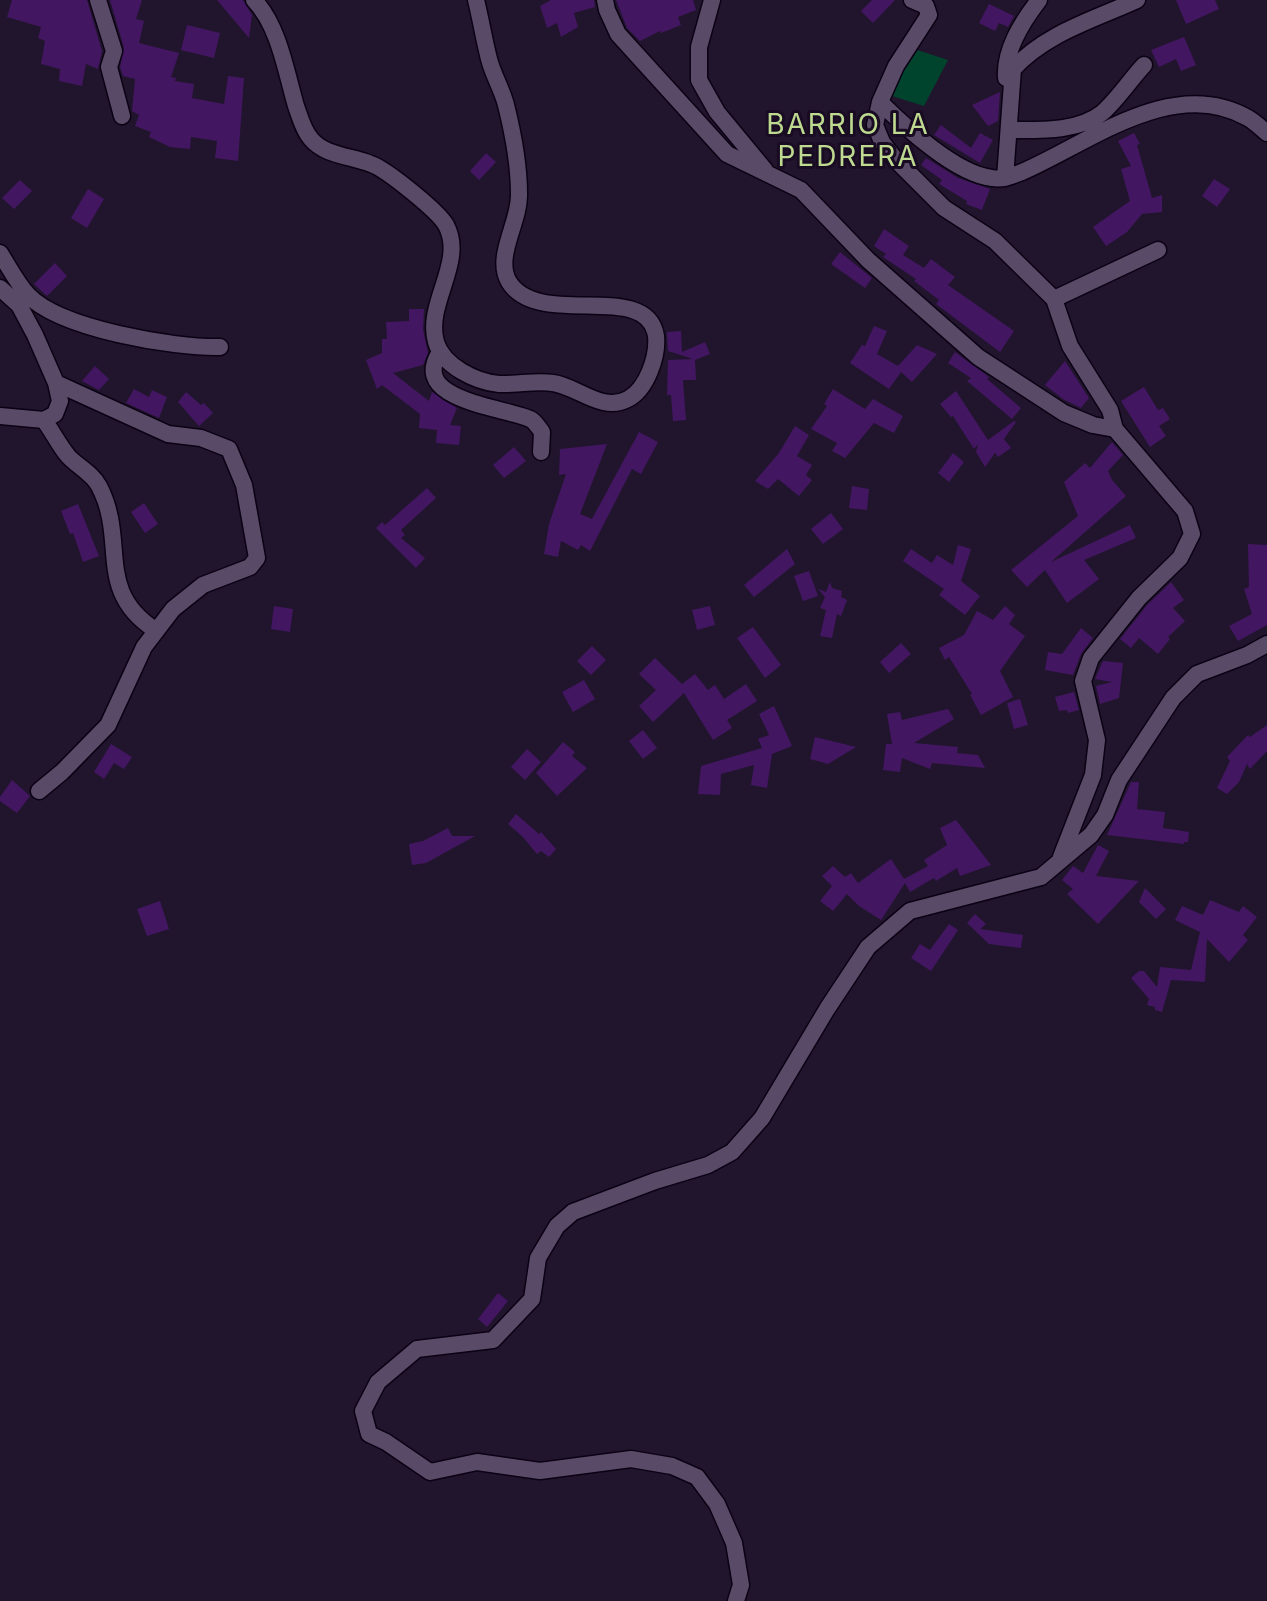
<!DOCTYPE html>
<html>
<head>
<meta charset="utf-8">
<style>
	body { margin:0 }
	canvas { display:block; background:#21142d }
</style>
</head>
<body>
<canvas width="1267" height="1601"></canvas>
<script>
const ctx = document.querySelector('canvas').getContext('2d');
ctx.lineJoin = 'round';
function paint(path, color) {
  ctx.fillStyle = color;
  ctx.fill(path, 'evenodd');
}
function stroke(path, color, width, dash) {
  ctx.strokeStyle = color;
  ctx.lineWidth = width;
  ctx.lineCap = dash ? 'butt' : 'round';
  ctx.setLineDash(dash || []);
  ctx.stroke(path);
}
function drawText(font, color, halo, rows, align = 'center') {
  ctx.font = font + ' Inter,sans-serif';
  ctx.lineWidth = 6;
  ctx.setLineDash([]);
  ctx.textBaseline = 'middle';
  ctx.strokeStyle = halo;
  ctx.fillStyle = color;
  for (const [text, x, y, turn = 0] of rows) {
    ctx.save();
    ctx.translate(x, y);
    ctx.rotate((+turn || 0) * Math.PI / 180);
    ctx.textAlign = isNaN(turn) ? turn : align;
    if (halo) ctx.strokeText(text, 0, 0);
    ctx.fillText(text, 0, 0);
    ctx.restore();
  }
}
paint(new Path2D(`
	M914 49 948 60 924 106 889 95Z`), '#00442e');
paint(new Path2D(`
	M12 0H87L102 51 98 69 86 64 82 86 59 81 60 69 41 64 45 41 38 38 41 27 7 17Z
	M110 0H142L136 19 144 21 139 43 179 53 171 77 176 78 175 81 194 84 192 98 224 104 228 76 244 78 238 161 215 158 217 141 191 137 190 149 170 147 149 137 151 132 135 126 139 115 132 111 135 79 123 76 120 67 124 48Z
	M217 0H243L252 15 249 38Z
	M551 0H594L595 7 574 13 578 27 561 37 557 23 547 28 540 6Z
	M616 0H693L696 10 678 17 681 25 661 33 660 31 640 41 627 28Z
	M872 0H895L873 23 861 11Z
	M1176 0H1215L1219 9 1186 24Z
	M989 4 1014 16 1008 27 999 23 995 31 979 23Z
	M187 25 220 33 214 58 181 50Z
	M1184 37 1196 65 1181 71 1176 59 1159 67 1151 50Z
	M1000 92 998 121 988 126 972 105Z
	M941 125 971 148 980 133 993 140 980 163 934 135Z
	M1134 133 1140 144 1137 145 1152 198 1162 195V212L1142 214 1127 232 1106 246 1093 227 1130 201 1121 169 1131 166 1118 141Z
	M486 153 496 162 479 180 470 171Z
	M926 158 958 178 990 189 982 210 966 204 967 201 939 184 942 180 921 165Z
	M1214 179 1230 189 1217 207 1202 196Z
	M20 180 32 191 14 209 2 198Z
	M88 189 104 199 87 228 71 218Z
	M884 229 909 246 903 255 924 268 931 259 955 277 948 285 1014 331 1000 352 936 304 939 300 914 281 916 279 883 257 886 254 874 246Z
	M840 252 872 278 865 288 831 264Z
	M55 263 67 276 47 296 34 284Z
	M409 309H424L423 329 428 353 423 365 393 373 429 401 432 392 457 408 450 425 461 426 459 445 436 443 437 430 419 428 420 414 382 385 377 389 366 360 382 353V339H387L386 322 409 321Z
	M874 326 887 331 877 354 898 366 917 345 937 354 912 382 901 372 889 389 850 363 862 345 865 346Z
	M681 331 682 352 705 342 710 354 695 360 696 380H683L686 420 673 421 671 395H667L668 360 693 359 668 351 667 332Z
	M955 352 989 377 987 379 1021 408 1012 419 967 381 971 378 948 363Z
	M1065 361 1089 398 1081 408 1063 399 1045 385Z
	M95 366 109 379 99 390 82 381Z
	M1144 387 1158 410 1163 408 1170 419 1159 426 1166 436 1150 447 1121 401Z
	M134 389 149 397 152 390 167 397 159 418 126 403Z
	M833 389 865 409 873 399 903 416 894 433 874 423 845 458 832 451 837 443 811 429 827 406 824 404Z
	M956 391 988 440 1014 421 1016 422 1004 439 1011 448 998 457 995 453 985 467 976 452 978 444 974 449 953 416 951 417 940 404Z
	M186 392 201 405 204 403 213 413 199 426 178 402Z
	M795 426 809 435 797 456 812 465 806 475 812 480 799 496 778 479 768 489 755 481 779 453Z
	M639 432 658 442 641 474 632 469 590 551 581 545 578 550 561 541 558 557 544 554 549 524 566 474 559 475 560 449 607 444 580 514 592 519Z
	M1112 442 1123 455 1108 471 1112 480 1126 496 1051 562 1130 525 1136 538 1084 560 1099 579 1067 603 1045 570 1027 587 1011 570 1078 516 1064 482 1085 463 1090 468Z
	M514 447 526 461 504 478 493 465Z
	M953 453 964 462 949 482 938 473Z
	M852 486 869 489 867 510 849 508Z
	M427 488 436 498 401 530 405 535 401 538 425 558 416 568 376 528 382 522 385 525Z
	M144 503 158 524 145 533 131 512Z
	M78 504 99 556 83 562 73 533 70 534 61 511Z
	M831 513 843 529 823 544 811 529Z
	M1248 544 1267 545V625L1238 641 1229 626 1252 614 1244 589 1249 587Z
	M958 545 971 549 961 581 980 596 965 615 939 595 944 589 903 561 911 549 932 563 937 555 953 565Z
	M787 549 795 564 754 597 744 585Z
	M809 571 818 596 803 601 794 576Z
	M830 582 832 588 842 591 841 597 847 600 841 616 837 614 832 638 820 636 826 610 820 608 825 597 818 589 826 592Z
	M1171 582 1184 600 1173 608 1185 621 1168 637 1170 639 1158 654 1139 638 1131 648 1120 639 1147 605Z
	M274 606 293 609 290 632 271 629Z
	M710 606 715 625 697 630 692 610Z
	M1005 606 1015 615 1009 624 1025 636 1000 671 1013 697 981 715 970 695 972 694 949 657 945 660 939 648 964 635 977 611 993 620Z
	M753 627 781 665 765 678 737 638Z
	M1081 628 1093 638 1081 654 1073 675 1045 670 1048 652 1062 654Z
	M901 643 911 654 889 673 880 662Z
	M592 646 606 660 591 675 577 661Z
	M655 658 682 684 695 674 708 690 715 685 724 699 746 684 757 701 727 720 732 728 713 740 684 693 653 722 639 706 656 690 639 674Z
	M1103 661 1123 663 1119 698 1100 704 1096 686 1112 682 1095 679Z
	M584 680 595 699 573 712 562 692Z
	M1074 692 1079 710 1068 713 1067 710 1059 711 1055 697Z
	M1020 699 1028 725 1014 729 1007 703Z
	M774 706 792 746 772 754 767 788 751 785 754 765 721 774 720 795 698 794 701 766 762 748 758 739 769 735 759 714Z
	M948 709 954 719 914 743 958 747 957 753 978 755 985 768 932 763 930 769 902 758 900 772 883 770 886 744H892L887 714 900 712 902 720Z
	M1267 725V751L1250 769 1247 764 1239 782 1227 794 1217 788 1230 761 1227 757 1248 735 1250 737Z
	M643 730 657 748 643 759 629 741Z
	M815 737 856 747 828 764 810 759Z
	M563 742 575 752 572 756 587 768 557 796 536 773Z
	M111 744 132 757 124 769 114 763 104 779 94 772Z
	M527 749 541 762 525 780 511 767Z
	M12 780 30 796 17 813 0 801V797Z
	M1131 782H1139L1137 809 1165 812 1163 828 1189 832 1188 842H1184V844L1107 835Z
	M516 814 539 834 541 832 556 849 549 857 541 851 537 854 522 836 508 824Z
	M956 820 991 865 960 876 957 868 936 881 934 878 910 892 905 883 881 920 859 906 847 894 833 911 820 901 832 886 822 876 833 866 845 877 851 873 858 883 891 859 904 879 928 866 924 860 947 845 940 828Z
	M448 828 452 836H475L426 863 412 865 409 844 423 841Z
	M1098 845 1109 851 1096 876 1139 881 1098 924 1067 894 1073 889 1062 880 1073 866 1083 873Z
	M1145 888 1166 909 1156 919 1139 902Z
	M1210 900 1239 912 1243 906 1257 917 1243 935 1248 940 1229 962 1207 939 1205 982 1171 980 1162 1012 1155 1010V1007L1147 1005 1149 999 1131 978 1139 971H1144L1157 987 1160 967 1191 970 1200 932 1175 920 1182 906 1203 915Z
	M160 901 169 929 147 936 137 909Z
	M975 914 986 924 980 929 1023 935 1021 948 989 944 967 923Z
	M949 924 958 930 931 971 911 958 920 944 930 950Z
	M498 1293 508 1301 487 1327 478 1319Z`), '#421660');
const minor = new Path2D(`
	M98 0 114 51 109 67 122 116
	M254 0C279 26 286 72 296 106 300 117 303 130 311 139 325 156 352 156 371 164 386 169 438 211 446 225 466 262 425 303 436 342 443 366 476 382 499 384 517 385 536 380 553 383 577 386 602 413 628 399 647 389 658 356 656 336 647 279 539 330 509 282 494 257 520 222 519 194 519 165 513 133 506 105 502 89 493 75 489 59 484 40 481 20 476 0
	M605 0 607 10 618 34 727 154 801 190 868 260 978 357 1064 413 1093 425 1115 429 1185 511 1192 534 1180 558 1139 598 1091 658 1083 681 1097 740 1093 775 1061 857
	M712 0 699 47V80L717 112 765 170
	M1006 78C1004 50 1022 22 1039 0
	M880 102 896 66 929 15 926 6 912 0
	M1010 130C1040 130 1078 132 1102 113 1117 100 1130 80 1144 65
	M1005 178 1013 69C1046 33 1093 20 1137 0
	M0 253C9 267 17 283 28 295 60 329 174 348 220 347
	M0 288 19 305 35 335 56 383 60 401 55 414 44 420 0 416
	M1054 299 1158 250
	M440 352C408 401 505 407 530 419 535 421 538 427 542 432L541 452
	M44 420C52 431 59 445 68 456 77 466 93 474 99 486 128 541 94 590 155 630
	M1115 429 1110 410 1070 346 1054 299 995 241 944 208 895 159 882 142 875 125 880 102C905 127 956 174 992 178 1003 180 1012 176 1022 172 1089 143 1173 75 1248 118 1255 122 1261 128 1267 133
	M39 791 62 772 108 725 144 647 173 609 203 585 250 567 257 558 244 485 229 449 201 438 168 434 56 383
	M736 1601 741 1585 734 1543 717 1504 697 1477 672 1466 631 1459 540 1471 477 1462 430 1472 386 1442 369 1434 363 1411 378 1382 417 1349 493 1340 532 1299 538 1258 557 1226 573 1212 655 1181 708 1165 732 1152 762 1118 827 1009 868 947 910 911 1041 877 1091 835 1105 815 1119 780 1173 698 1197 674 1247 655 1267 644`);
stroke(minor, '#0b0114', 19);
stroke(minor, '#594b67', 16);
ctx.letterSpacing = '2px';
drawText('28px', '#bed990', '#180b22', [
	["BARRIO LA",848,126],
	["PEDRERA",848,158]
]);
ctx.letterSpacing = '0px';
</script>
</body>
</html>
